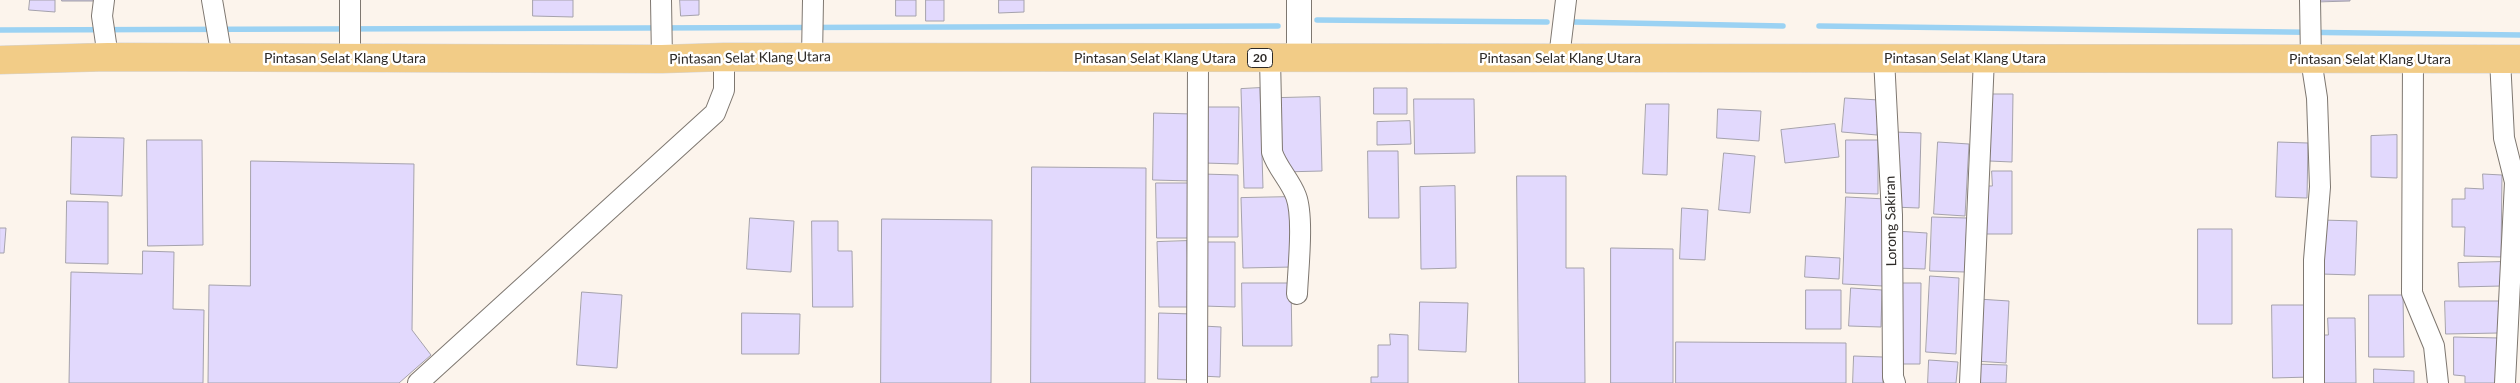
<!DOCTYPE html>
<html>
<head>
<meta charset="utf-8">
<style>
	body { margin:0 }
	canvas { display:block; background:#fcf4ec }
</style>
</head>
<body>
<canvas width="2520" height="383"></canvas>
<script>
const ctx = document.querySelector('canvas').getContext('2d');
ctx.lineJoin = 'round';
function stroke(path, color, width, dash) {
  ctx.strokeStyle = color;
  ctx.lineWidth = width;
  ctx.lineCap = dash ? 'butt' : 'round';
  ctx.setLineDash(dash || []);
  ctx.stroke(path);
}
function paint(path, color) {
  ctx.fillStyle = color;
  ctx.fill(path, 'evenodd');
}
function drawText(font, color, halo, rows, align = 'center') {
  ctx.font = font + ' Lato,sans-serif';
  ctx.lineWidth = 5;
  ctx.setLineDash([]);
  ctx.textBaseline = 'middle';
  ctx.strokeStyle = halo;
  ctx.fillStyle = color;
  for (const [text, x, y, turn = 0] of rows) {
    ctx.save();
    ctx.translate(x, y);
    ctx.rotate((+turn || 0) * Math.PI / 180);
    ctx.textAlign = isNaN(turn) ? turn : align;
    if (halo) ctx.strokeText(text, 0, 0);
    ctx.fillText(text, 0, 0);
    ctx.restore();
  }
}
stroke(new Path2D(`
	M1317 20 1547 22
	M1574 22 1783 26
	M1819 26 2520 35
	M0 30 1278 26`), '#9bd2f3', 5.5);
const building = new Path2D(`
	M30 0H55V12L29 10Z
	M62 0H101V1H62Z
	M533 0H573V17L533 16Z
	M680 0H699V15L681 16Z
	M896 0H916V16H896Z
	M926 0H944V21H926Z
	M999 0H1024V12L999 13Z
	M2316 0H2350V1L2316 2Z
	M1260 88 1263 188H1244L1241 89Z
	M1374 88H1407V114H1374Z
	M1990 94H2013L2012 162 1989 161Z
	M1320 97 1322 171 1282 172 1279 98Z
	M1845 98 1879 100 1877 135 1842 132Z
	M1414 99H1474L1475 153 1415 154Z
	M1646 104H1669L1667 175 1643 174Z
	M1205 107H1239L1238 164 1204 163Z
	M1718 109 1761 111 1759 141 1717 138Z
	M1154 113 1193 114 1192 181 1153 180Z
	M1410 121 1411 144 1377 145V122Z
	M1835 124 1839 157 1785 163 1781 130Z
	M1895 132 1921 133 1919 208 1892 207Z
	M2397 135V178L2371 177V136Z
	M72 137 124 138 122 196 71 194Z
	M147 140H202L203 245 148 246Z
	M1846 140H1878V194L1846 193Z
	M1938 142 1969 144 1965 216 1934 214Z
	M2278 142 2308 143 2307 198 2276 197Z
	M1368 151H1398L1399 218H1369Z
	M1724 153 1755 156 1750 213 1719 210Z
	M251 161 414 164 412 330 431 355 399 383H208L209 285 250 286Z
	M1032 167 1146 168 1145 383H1031Z
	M1992 171H2012V234H1981V186H1992Z
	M1202 174 1238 175V237H1202Z
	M2483 174 2502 175 2501 257 2464 256 2465 227H2452V199H2465V188L2483 189Z
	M1517 176H1566V268H1584L1585 383H1519Z
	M1156 183H1190L1191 238H1157Z
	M1455 186 1456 268 1421 269 1420 187Z
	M1291 197 1293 267 1243 268 1241 198Z
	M1846 197 1886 199 1883 286 1843 284Z
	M67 201 108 202V264L66 263Z
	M1682 208 1708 210 1705 260 1680 259Z
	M1932 217 1967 218 1965 272 1930 271Z
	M750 218 794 221 791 272 747 269Z
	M882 219 992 220 991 383H881Z
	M2322 220 2357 221 2355 275 2321 274Z
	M812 221H838V251H852L853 307H813Z
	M0 228H6L4 253H0Z
	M2198 229H2232V324H2198Z
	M1896 231 1927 233 1925 269 1894 268Z
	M1187 241 1189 307H1159L1157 242Z
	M1204 242H1235V307L1203 306Z
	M1611 248 1673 249V383H1611Z
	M143 251 174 252 173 309 204 310 203 383H69L71 272 142 274Z
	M1806 256 1840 258 1839 279 1805 277Z
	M2501 262 2502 286 2459 287 2458 263Z
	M1930 276 1959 278 1956 354 1926 352Z
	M1242 283H1291L1292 346H1243Z
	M1894 283H1921L1920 364H1893Z
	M1851 288 1882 290 1881 327 1849 326Z
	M1806 290H1841V329H1806Z
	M582 292 622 295 617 368 577 365Z
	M2369 295H2403L2404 357H2369Z
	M1978 299 2009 301 2006 363 1975 361Z
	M2445 301H2499V333L2446 334Z
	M1420 302 1468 303 1466 352 1419 350Z
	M2272 305H2310L2311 377 2273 378Z
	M742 313 800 314 799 354H742Z
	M1159 313 1192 314 1191 380 1158 379Z
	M2328 318H2355L2356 383H2321L2320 335H2328Z
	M1203 326 1221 327 1220 377 1201 376Z
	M1390 334 1408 335V383H1371V377H1378V345H1390Z
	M2454 337 2500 338 2499 383H2465V376L2454 375Z
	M1676 342 1846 343V383H1676Z
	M1854 356 1883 357V383H1853Z
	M1929 360 1958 362 1956 383H1928Z
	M1974 364 2007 365 2006 383H1974Z
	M2374 369 2414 371V383H2374Z`);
paint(building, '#e2d9fd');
stroke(building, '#a5a2ac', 1);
const minor = new Path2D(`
	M104 0 102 16 108 57
	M212 0 222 58
	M661 0 662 59
	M2310 0 2311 59 2317 98 2320 187 2314 260V383
	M812 57 813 0
	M350 58V0
	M1270 58 1272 152C1277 168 1290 180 1296 196 1304 217 1298 270 1297 294
	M1559 58 1566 0
	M1884 58 1892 215 1893 377 1895 383
	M2413 59 2412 293 2434 346 2438 383
	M2500 59 2504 138 2515 182 2505 383
	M418 383 715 113 724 90V57
	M1197 383 1198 59
	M1970 383 1984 58`);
const tertiary = new Path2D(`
	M1299 0V58`);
const trunk = new Path2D(`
	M0 60 108 57 662 59 724 57 2520 59`);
stroke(minor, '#7e7770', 22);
stroke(tertiary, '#7e7770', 26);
stroke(trunk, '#d5d4d4', 29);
stroke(minor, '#fff', 20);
stroke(tertiary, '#fff', 24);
stroke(trunk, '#f2cc87', 28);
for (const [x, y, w] of [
	[1260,58,25]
]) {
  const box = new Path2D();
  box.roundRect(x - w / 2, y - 9.5, w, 19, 4);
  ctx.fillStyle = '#fff';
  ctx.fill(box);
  stroke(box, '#2d2a27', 1);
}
drawText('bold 12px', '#2d2a27', null, [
	["20",1260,58]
]);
drawText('14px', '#2d2a27', '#fff', [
	["Pintasan Selat Klang Utara",345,58],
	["Pintasan Selat Klang Utara",750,58,-1],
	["Pintasan Selat Klang Utara",1155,58],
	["Pintasan Selat Klang Utara",1560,58],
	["Pintasan Selat Klang Utara",1965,58],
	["Pintasan Selat Klang Utara",2370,59],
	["Lorong Sakiran",1891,221,-91]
]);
</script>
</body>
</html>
